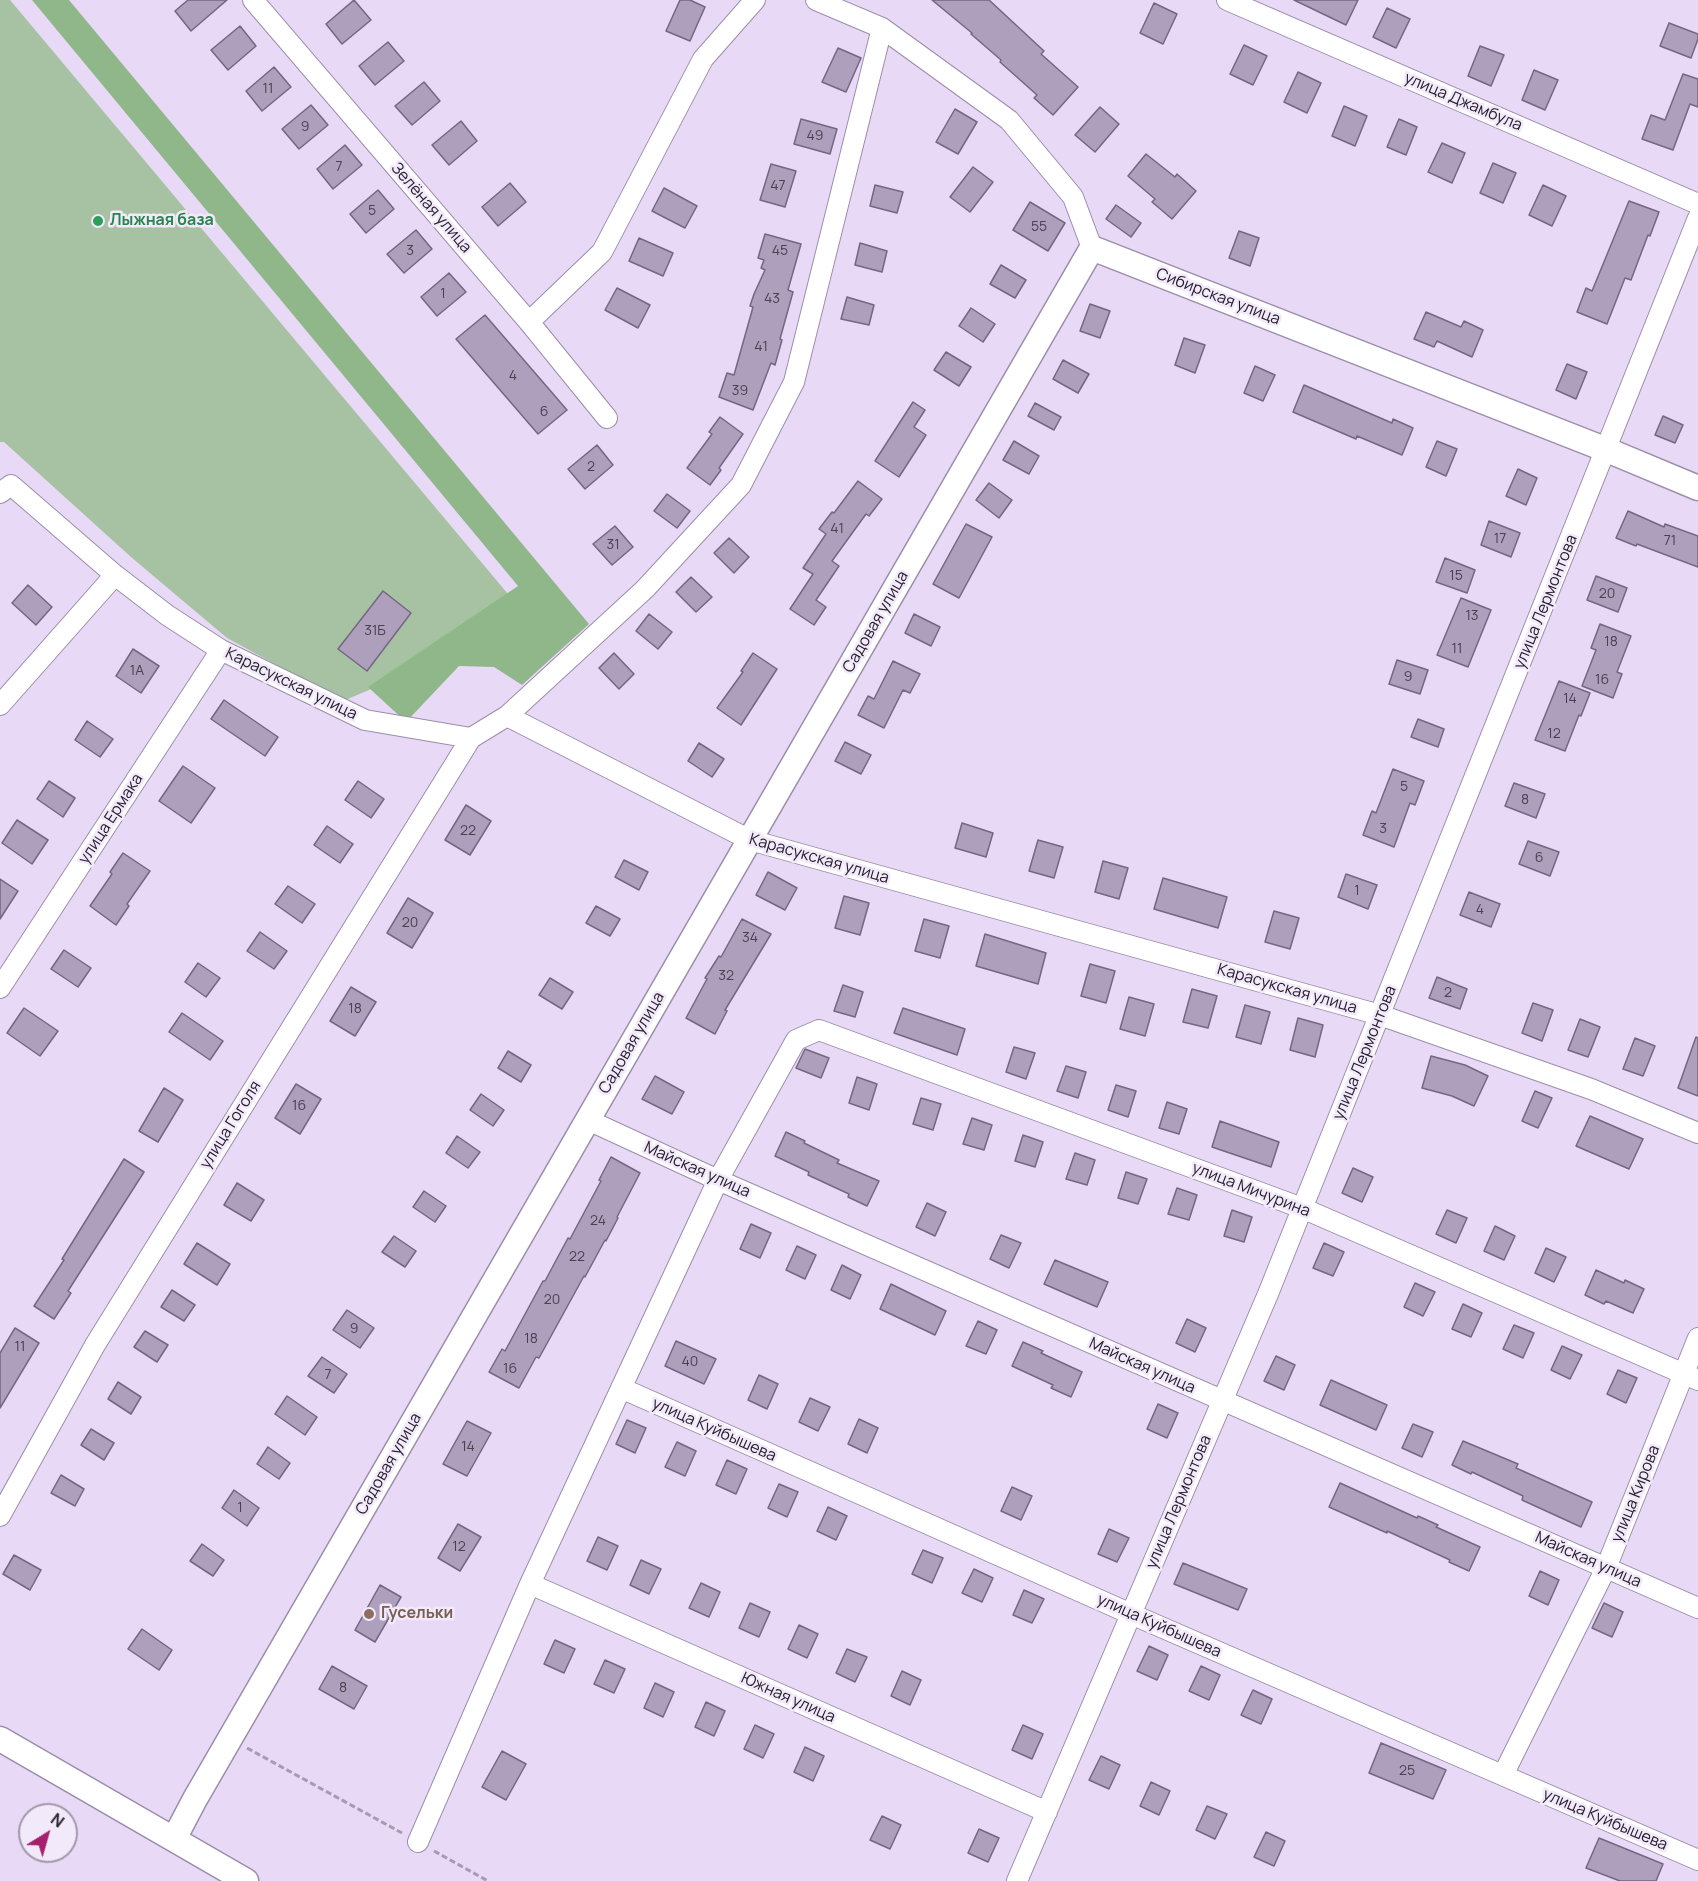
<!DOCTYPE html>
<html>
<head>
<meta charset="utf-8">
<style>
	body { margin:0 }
	#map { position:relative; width:1698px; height:1881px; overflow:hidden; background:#e8d9f7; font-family:Manrope,sans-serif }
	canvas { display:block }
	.north { position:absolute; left:18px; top:1803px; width:60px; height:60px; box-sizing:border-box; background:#f2e9fb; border:2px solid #a199a8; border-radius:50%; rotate:37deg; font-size:16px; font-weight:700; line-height:24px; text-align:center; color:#27212c }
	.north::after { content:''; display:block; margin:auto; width:21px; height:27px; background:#a5216e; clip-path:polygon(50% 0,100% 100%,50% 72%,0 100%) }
</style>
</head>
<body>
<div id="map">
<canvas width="1698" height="1881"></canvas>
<div class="north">N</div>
</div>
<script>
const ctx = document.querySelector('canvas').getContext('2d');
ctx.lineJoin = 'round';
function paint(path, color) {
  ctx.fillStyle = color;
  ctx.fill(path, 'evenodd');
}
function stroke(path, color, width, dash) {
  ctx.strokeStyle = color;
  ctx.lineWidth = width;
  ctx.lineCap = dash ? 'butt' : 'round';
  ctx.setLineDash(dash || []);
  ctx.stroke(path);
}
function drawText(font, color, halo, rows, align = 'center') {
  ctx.font = font + ' Manrope,sans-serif';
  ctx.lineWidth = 5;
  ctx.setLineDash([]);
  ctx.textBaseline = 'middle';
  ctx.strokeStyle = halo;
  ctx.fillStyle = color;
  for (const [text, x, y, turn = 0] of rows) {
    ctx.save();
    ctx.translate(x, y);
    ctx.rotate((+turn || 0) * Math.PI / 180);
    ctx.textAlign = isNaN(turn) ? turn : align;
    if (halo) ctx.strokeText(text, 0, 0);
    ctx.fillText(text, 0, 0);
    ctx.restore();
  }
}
paint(new Path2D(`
	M0 0H10L513 600 390 681 343 701 227 638 131 557 4 442H0Z`), '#a7c1a3');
paint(new Path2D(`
	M32 0H69L589 624 522 685 494 667 459 666 406 722 368 687 518 586Z`), '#90b78a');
const building = new Path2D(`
	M188 0H227L191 31 175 11Z
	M354 0 371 20 342 44 326 24Z
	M680 0H690L705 7 690 41 666 31Z
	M932 0H989L1044 51 1041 54 1078 87 1053 115 1034 98 1037 95 1000 62 1001 60 971 34 972 33Z
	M1294 0H1358L1346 25Z
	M1154 3 1177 14 1163 44 1140 33Z
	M1387 8 1410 19 1396 48 1373 37Z
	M1669 23 1698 34V39L1691 58 1660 46Z
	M240 26 256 46 228 70 211 50Z
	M388 42 404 61 375 85 359 66Z
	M1244 45 1267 56 1253 85 1230 74Z
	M1480 46 1504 55 1491 86 1468 76Z
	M838 48 861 58 846 92 822 82Z
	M274 67 291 87 262 111 246 91Z
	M1534 70 1558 80 1545 110 1522 100Z
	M1298 72 1321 83 1307 113 1284 102Z
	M1683 74 1698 79V107L1690 104 1673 150 1642 139 1651 115 1665 120Z
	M424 82 440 101 412 125 395 106Z
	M311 105 328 125 299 149 282 129Z
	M1344 106 1367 116 1355 146 1332 136Z
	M1100 107 1119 124 1095 152 1075 135Z
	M955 109 977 122 958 154 936 142Z
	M801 119 837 129 830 154 794 144Z
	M1399 119 1417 127 1406 155 1387 147Z
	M461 121 477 141 449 165 432 145Z
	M1442 143 1465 153 1452 183 1428 172Z
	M345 145 362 165 333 189 317 169Z
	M1146 154 1175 177 1177 174 1196 191 1172 219 1152 202 1155 199 1128 176Z
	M1493 163 1516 173 1503 203 1480 193Z
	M771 164 796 171 785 207 760 200Z
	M973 167 993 182 970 212 950 197Z
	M510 183 526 202 498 226 482 207Z
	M875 185 903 192 897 213 870 206Z
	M1543 185 1566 196 1552 226 1529 215Z
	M664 188 697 206 685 228 652 211Z
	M378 190 394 209 366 233 350 214Z
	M1629 201 1659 212 1650 236 1648 235 1631 280 1625 278 1607 324 1577 312 1586 288 1592 291Z
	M1030 202 1065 223 1048 251 1013 230Z
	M1116 205 1141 223 1131 237 1106 219Z
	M416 230 432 249 404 273 387 254Z
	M1239 231 1259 238 1250 266 1229 258Z
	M765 234 801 244 788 290 793 292 780 339 782 340 775 365 771 363 753 410 719 397 727 373 734 375 753 307 750 306 754 294 765 270 761 268 764 260 758 258Z
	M639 238 673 253 663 276 629 261Z
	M860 243 887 251 882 272 855 265Z
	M1001 265 1026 280 1015 298 990 284Z
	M449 273 466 292 437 316 421 297Z
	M617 288 650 305 638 328 605 310Z
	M847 297 874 305 869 325 841 319Z
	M1090 304 1110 311 1100 338 1080 331Z
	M971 308 995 324 983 342 959 326Z
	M1426 312 1461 327 1464 321 1483 330 1472 357 1437 341 1434 347 1414 339Z
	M485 315 567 410 538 434 456 339Z
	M1184 338 1205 345 1195 373 1175 365Z
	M946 352 971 367 959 386 934 370Z
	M1063 360 1089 374 1078 393 1053 379Z
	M1567 364 1587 372 1576 399 1556 390Z
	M1255 366 1275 375 1263 401 1244 393Z
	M1304 385 1392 423 1393 419 1413 428 1402 455 1357 436 1356 439 1293 412Z
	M913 402 925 410 914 427 926 435 899 477 875 461Z
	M1035 403 1061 417 1054 430 1028 416Z
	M1663 416 1683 425 1675 443 1655 435Z
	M720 417 743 434 719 468 721 470 710 485 687 468 712 434 709 432Z
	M1014 441 1039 456 1029 474 1003 460Z
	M1437 441 1457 449 1446 476 1426 467Z
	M597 445 613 465 585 489 568 469Z
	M1518 469 1537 478 1526 505 1506 496Z
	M858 481 882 499 869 516 866 514 832 561 839 566 816 600 826 607 814 625 790 609 813 574 803 568 826 534 819 529 832 512 834 513Z
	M989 483 1012 500 999 518 976 500Z
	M667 494 690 511 677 528 654 511Z
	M1628 511 1664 527 1665 524 1698 536V567L1637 544 1636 546 1616 538Z
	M1489 521 1520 533 1511 557 1481 545Z
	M966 524 992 537 959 598 933 584Z
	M615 526 633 547 612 565 593 544Z
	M729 538 749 557 734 573 714 553Z
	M1445 558 1475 570 1467 593 1436 582Z
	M1596 576 1627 588 1618 612 1587 600Z
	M691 577 712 597 696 612 676 592Z
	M28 585 52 607 36 625 12 603Z
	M383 591 411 613 367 671 338 649Z
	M1461 598 1491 610 1468 667 1437 655Z
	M649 614 672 632 658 649 636 631Z
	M914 614 940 627 931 646 905 633Z
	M1600 624 1631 636 1617 672 1622 674 1613 698 1582 686 1596 650 1591 648Z
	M133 649 159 666 141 693 116 676Z
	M614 653 634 674 619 689 599 668Z
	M753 653 777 669 741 725 717 708 743 672 741 671Z
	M1397 660 1428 670 1420 694 1389 684Z
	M893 661 920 674 910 693 903 690 884 728 858 715 868 696 874 699Z
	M1559 681 1590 693 1581 716 1579 715 1565 751 1535 740Z
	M224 700 278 737 265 756 211 719Z
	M1418 719 1444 729 1438 747 1411 737Z
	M87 721 113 739 100 757 75 740Z
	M845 742 871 755 861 774 835 761Z
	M699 743 724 759 712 777 688 761Z
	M183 766 215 788 191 823 159 801Z
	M1393 769 1424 781 1415 805 1410 803 1394 847 1363 835 1372 811 1376 813Z
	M49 781 75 798 63 817 37 799Z
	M358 781 384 799 371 818 345 800Z
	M1514 783 1545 794 1536 818 1505 806Z
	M466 805 491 821 470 855 445 840Z
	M17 820 48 840 32 864 2 843Z
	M962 823 993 833 986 857 955 848Z
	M327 826 353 844 340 863 314 845Z
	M1038 840 1063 847 1054 878 1029 871Z
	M1528 841 1559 852 1550 876 1519 864Z
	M123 853 150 871 127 904 129 906 116 925 90 906 112 874 110 872Z
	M624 860 648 872 639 890 615 877Z
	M1103 861 1128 868 1119 899 1095 892Z
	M768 872 797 888 785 910 756 895Z
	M1346 874 1377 885 1368 909 1338 897Z
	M1163 878 1227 897 1218 928 1154 909Z
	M0 879 18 891 0 919Z
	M288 886 315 904 302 923 275 904Z
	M1469 892 1500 904 1491 927 1460 915Z
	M844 896 869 903 860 935 835 928Z
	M408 898 433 913 412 948 387 933Z
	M596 906 620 919 610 936 586 923Z
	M1274 911 1299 918 1290 949 1265 942Z
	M742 919 771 934 725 1010 727 1011 715 1034 686 1018 707 979 705 978 719 956 721 957Z
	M924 919 949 926 940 958 915 951Z
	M260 932 287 951 274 969 247 951Z
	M985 934 1046 953 1038 984 976 966Z
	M64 950 91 968 78 987 51 969Z
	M198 963 220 978 206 997 185 982Z
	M1090 964 1115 971 1106 1003 1081 996Z
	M1437 977 1467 989 1460 1009 1429 998Z
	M550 978 573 992 562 1009 539 995Z
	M843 985 863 992 855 1017 834 1011Z
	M351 987 376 1002 355 1036 330 1021Z
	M1192 989 1217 996 1208 1028 1183 1022Z
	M1129 997 1154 1004 1145 1036 1120 1029Z
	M1533 1003 1553 1010 1542 1041 1522 1033Z
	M1245 1005 1270 1012 1261 1044 1236 1037Z
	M24 1008 58 1031 40 1056 7 1033Z
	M903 1008 965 1029 957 1055 894 1033Z
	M182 1013 223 1041 210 1060 169 1032Z
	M1298 1018 1323 1025 1315 1057 1290 1050Z
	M1580 1019 1600 1027 1588 1057 1568 1050Z
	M1696 1037 1698 1038V1096L1678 1088Z
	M1635 1038 1655 1046 1643 1076 1623 1069Z
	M1014 1047 1035 1053 1026 1079 1006 1072Z
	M805 1049 829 1058 821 1078 796 1068Z
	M508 1051 531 1065 521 1082 498 1068Z
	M1431 1056 1465 1065 1488 1076 1474 1106 1452 1096 1422 1088Z
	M1066 1066 1086 1072 1078 1098 1057 1091Z
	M655 1076 684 1092 672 1114 642 1099Z
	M857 1077 877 1084 869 1110 849 1103Z
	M296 1084 321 1099 300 1134 275 1118Z
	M1116 1085 1136 1091 1128 1117 1108 1110Z
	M164 1088 183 1100 158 1142 139 1131Z
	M1535 1091 1552 1098 1538 1128 1522 1121Z
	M481 1094 504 1110 493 1126 470 1110Z
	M921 1098 941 1104 933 1130 913 1124Z
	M1167 1102 1187 1109 1179 1134 1159 1128Z
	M1590 1116 1643 1139 1629 1169 1576 1146Z
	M972 1118 992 1125 984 1150 963 1144Z
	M1220 1121 1279 1142 1271 1167 1212 1147Z
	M786 1132 805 1141 804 1143 839 1160 837 1163 879 1181 867 1206 848 1197 849 1194 808 1175 809 1172 775 1156Z
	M1023 1135 1043 1142 1035 1167 1015 1161Z
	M457 1136 480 1152 468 1168 446 1153Z
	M1075 1153 1095 1160 1087 1185 1066 1179Z
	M611 1157 640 1173 617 1217 618 1218 606 1241 605 1240 585 1277 584 1276 539 1358 536 1357 519 1388 489 1372 502 1349 505 1351 543 1281H545L568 1238 570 1239 601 1181 599 1180Z
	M124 1159 144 1172 68 1291 71 1293 54 1319 34 1306 64 1260 62 1259Z
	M1353 1168 1373 1177 1362 1202 1342 1193Z
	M1126 1172 1147 1179 1138 1204 1118 1198Z
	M237 1183 264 1200 251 1221 224 1205Z
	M1177 1188 1197 1195 1189 1220 1168 1214Z
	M424 1191 446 1206 435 1222 413 1207Z
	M927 1203 946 1212 935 1236 916 1227Z
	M1232 1210 1252 1217 1244 1242 1224 1236Z
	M1447 1210 1467 1218 1456 1243 1436 1234Z
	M751 1224 771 1233 760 1258 740 1249Z
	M1495 1226 1515 1236 1504 1260 1484 1251Z
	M1001 1235 1021 1243 1009 1268 990 1259Z
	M394 1236 416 1251 405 1267 382 1252Z
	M197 1243 230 1264 217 1285 184 1264Z
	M1324 1243 1344 1252 1333 1276 1313 1268Z
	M797 1246 816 1255 805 1279 786 1270Z
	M1546 1248 1566 1257 1554 1282 1535 1273Z
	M1055 1260 1108 1282 1097 1307 1044 1284Z
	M842 1265 861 1275 850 1299 831 1290Z
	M1596 1270 1624 1283 1625 1280 1644 1289 1633 1313 1606 1301 1604 1304 1585 1295Z
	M1415 1283 1435 1292 1423 1316 1404 1307Z
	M891 1284 946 1311 935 1335 880 1309Z
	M172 1290 195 1305 184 1321 161 1307Z
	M1463 1304 1482 1313 1471 1337 1452 1329Z
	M347 1310 374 1328 360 1348 333 1330Z
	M1187 1319 1206 1328 1195 1352 1176 1343Z
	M978 1321 997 1330 986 1354 966 1346Z
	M1514 1325 1534 1333 1523 1358 1503 1349Z
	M15 1328 39 1343 0 1408V1353Z
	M145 1331 168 1345 157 1362 134 1347Z
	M676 1341 716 1359 704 1384 665 1366Z
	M1023 1342 1043 1351 1041 1353 1082 1372 1071 1397 1051 1388 1053 1385 1012 1366Z
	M1562 1346 1582 1355 1570 1379 1551 1370Z
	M1276 1356 1295 1365 1284 1390 1264 1381Z
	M322 1357 347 1374 334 1393 308 1376Z
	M1618 1370 1637 1378 1626 1403 1607 1394Z
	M759 1375 778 1384 767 1409 748 1400Z
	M1331 1380 1387 1405 1376 1430 1320 1405Z
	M118 1382 141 1397 131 1414 108 1399Z
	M287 1396 317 1417 305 1435 275 1414Z
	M810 1398 830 1407 818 1431 799 1422Z
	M1158 1404 1178 1413 1167 1438 1147 1429Z
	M859 1419 878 1428 867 1453 848 1444Z
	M627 1420 646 1428 635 1453 616 1444Z
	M467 1421 491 1433 467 1476 443 1464Z
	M1413 1424 1433 1432 1422 1457 1402 1448Z
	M91 1429 114 1443 104 1460 81 1445Z
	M1463 1441 1518 1464 1516 1468 1592 1502 1581 1527 1522 1500 1523 1496 1472 1472 1471 1474 1452 1465Z
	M677 1442 696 1451 685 1476 665 1467Z
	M268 1447 290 1463 279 1479 257 1464Z
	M727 1460 747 1469 736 1494 716 1485Z
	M61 1475 84 1489 75 1506 51 1493Z
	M1340 1483 1417 1518 1418 1516 1438 1525 1436 1527 1480 1547 1469 1571 1449 1562 1450 1560 1387 1531V1533L1329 1507Z
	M779 1484 798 1492 787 1517 768 1508Z
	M1012 1487 1032 1496 1021 1520 1001 1511Z
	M234 1490 259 1508 247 1526 222 1508Z
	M828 1507 847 1516 836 1540 817 1531Z
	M458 1524 481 1537 460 1571 438 1558Z
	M1109 1529 1129 1538 1117 1562 1098 1554Z
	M598 1537 618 1546 607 1570 587 1561Z
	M202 1544 224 1560 213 1576 190 1561Z
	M923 1550 943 1558 932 1583 912 1574Z
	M14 1555 41 1570 30 1590 3 1574Z
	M641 1560 661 1569 649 1594 630 1585Z
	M1183 1563 1247 1589 1238 1610 1174 1584Z
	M974 1569 993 1578 982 1602 962 1593Z
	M1540 1571 1559 1580 1548 1605 1529 1596Z
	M701 1583 720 1592 709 1617 689 1608Z
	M380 1585 401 1597 375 1642 355 1630Z
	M1024 1590 1044 1599 1032 1623 1013 1615Z
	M750 1603 770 1612 759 1637 739 1628Z
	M1604 1603 1623 1612 1612 1637 1592 1628Z
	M799 1625 818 1634 807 1658 788 1649Z
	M142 1629 172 1650 159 1670 128 1649Z
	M555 1640 575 1649 564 1673 544 1664Z
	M1149 1646 1168 1655 1157 1680 1137 1671Z
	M847 1649 867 1657 855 1682 836 1673Z
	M605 1660 625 1669 614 1693 594 1684Z
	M332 1666 367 1686 354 1709 319 1689Z
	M1201 1666 1220 1675 1209 1700 1189 1691Z
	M902 1671 921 1680 910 1705 891 1696Z
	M655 1683 674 1692 663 1717 644 1708Z
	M1253 1690 1272 1699 1261 1724 1241 1715Z
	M706 1702 725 1711 714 1736 695 1727Z
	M755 1725 774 1734 763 1758 744 1749Z
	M1023 1725 1043 1734 1032 1759 1012 1750Z
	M1381 1743 1446 1770 1433 1799 1369 1773Z
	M805 1747 824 1756 813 1781 794 1772Z
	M502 1751 526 1764 506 1800 482 1787Z
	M1101 1756 1120 1765 1109 1789 1089 1780Z
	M1151 1782 1170 1791 1159 1815 1140 1806Z
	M1207 1806 1227 1814 1215 1839 1196 1830Z
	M882 1816 901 1825 890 1849 870 1840Z
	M979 1829 999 1838 988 1862 968 1853Z
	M1266 1832 1285 1841 1274 1866 1254 1857Z
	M1599 1838 1663 1864 1656 1881H1620L1586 1868Z`);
paint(building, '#ae9fbc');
stroke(building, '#756781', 1.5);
const minor = new Path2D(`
	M253 0 529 322 607 418
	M816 0 882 28 1009 120 1073 197 1092 248
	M1227 0 1698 204
	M529 322 602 252 703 59 755 0
	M0 493 11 485 115 575 167 615 221 650 365 720 471 738 507 716 750 840 1380 1015 1591 1089 1698 1133
	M0 705 115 575
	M507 716 645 589 741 485 794 382 882 28
	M0 988 221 650
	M588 1120 718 1180 1698 1608
	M621 1388 1131 1614 1698 1860
	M0 1516 95 1345 471 738
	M530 1584 1047 1812
	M1503 1775 1606 1568 1698 1338
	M418 1842 530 1584 718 1180 796 1040 819 1030 1302 1208 1698 1380
	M1017 1881 1268 1294 1698 218`);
const tertiary = new Path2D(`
	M0 1739 246 1881
	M174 1839 195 1799 1092 248 1607 450 1698 488`);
stroke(minor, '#9c8eaa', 22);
stroke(tertiary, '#9c8eaa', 27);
stroke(new Path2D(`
	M247 1748 402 1833
	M434 1851 488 1881`), '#a69bb2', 3, [6, 3]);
stroke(minor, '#fff', 20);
stroke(tertiary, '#fff', 24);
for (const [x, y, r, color] of [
	[98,221,6,"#2e9e5b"],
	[369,1614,6,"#8d6e63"]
]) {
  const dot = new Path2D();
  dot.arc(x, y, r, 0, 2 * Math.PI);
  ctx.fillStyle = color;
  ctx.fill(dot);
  stroke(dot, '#f2e9fb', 2);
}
drawText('14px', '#494050', null, [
	["11",268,89],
	["9",305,127],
	["49",815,136],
	["7",339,167],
	["47",778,186],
	["5",372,211],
	["55",1039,227],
	["3",410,251],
	["45",780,251],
	["1",443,294],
	["43",772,299],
	["41",761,347],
	["4",513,376],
	["39",740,391],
	["6",544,412],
	["2",591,467],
	["41",837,529],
	["17",1500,539],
	["71",1670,541],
	["31",613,545],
	["15",1456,576],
	["20",1607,594],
	["13",1472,616],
	["31Б",375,631],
	["18",1611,642],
	["11",1457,649],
	["1А",137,671],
	["9",1408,677],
	["16",1602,680],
	["14",1570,699],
	["12",1554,734],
	["5",1404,787],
	["8",1525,800],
	["3",1383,829],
	["22",468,831],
	["6",1539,858],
	["1",1357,891],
	["4",1480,910],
	["20",410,923],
	["34",750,938],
	["32",726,976],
	["2",1448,993],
	["18",355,1009],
	["16",299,1106],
	["24",598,1221],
	["22",577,1257],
	["20",552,1300],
	["9",354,1329],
	["18",531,1339],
	["11",20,1347],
	["40",690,1362],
	["16",510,1369],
	["7",328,1375],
	["14",468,1447],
	["1",240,1508],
	["12",459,1547],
	["8",343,1688],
	["25",1407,1771]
]);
drawText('16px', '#27212c', '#f2e9fb', [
	["улица Джамбула",1463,102,23],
	["Зелёная улица",431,208,49],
	["Сибирская улица",1218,297,21],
	["улица Лермонтова",1546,602,-68],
	["Садовая улица",876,622,-60],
	["Карасукская улица",291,684,26],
	["улица Ермака",111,819,-57],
	["Карасукская улица",819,859,16],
	["Карасукская улица",1287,989,16],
	["Садовая улица",632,1043,-60],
	["улица Лермонтова",1365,1053,-68],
	["улица Гоголя",231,1125,-58],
	["Майская улица",697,1170,24],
	["улица Мичурина",1251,1190,21],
	["Майская улица",1142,1366,24],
	["улица Куйбышева",714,1430,24],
	["Садовая улица",389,1464,-60],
	["улица Кирова",1636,1494,-68],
	["улица Лермонтова",1179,1502,-67],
	["Майская улица",1588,1560,24],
	["улица Куйбышева",1159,1626,24],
	["Южная улица",788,1698,24],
	["улица Куйбышева",1605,1820,23]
]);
drawText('bold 16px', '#27864d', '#f2e9fb', [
	["Лыжная база",110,221]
], 'left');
drawText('bold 16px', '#785e54', '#f2e9fb', [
	["Гусельки",381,1614]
], 'left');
</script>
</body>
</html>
